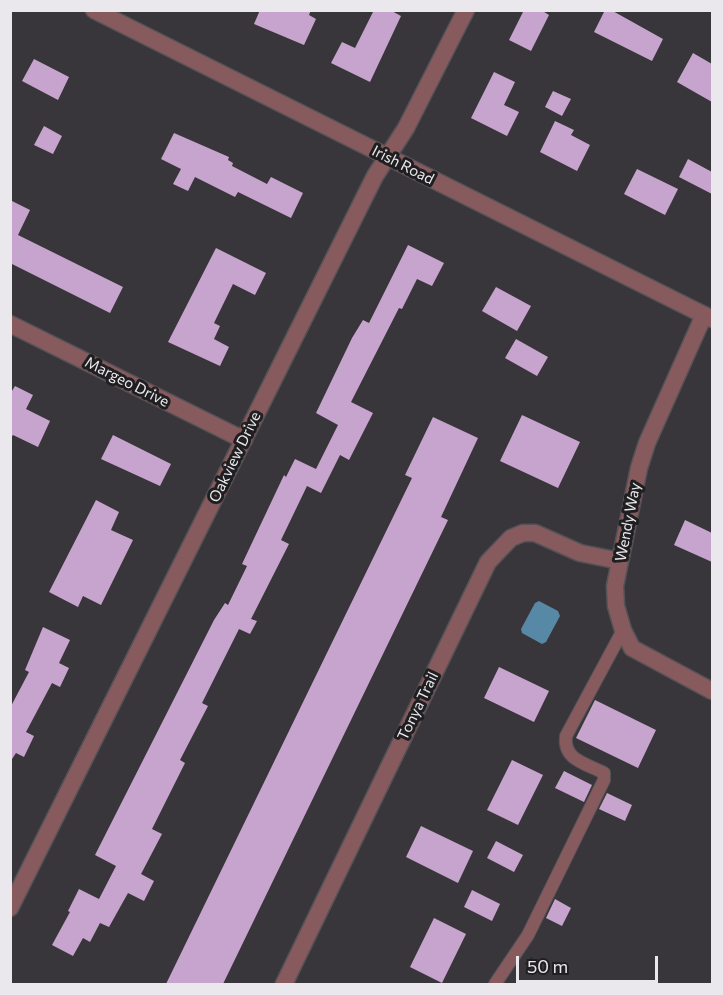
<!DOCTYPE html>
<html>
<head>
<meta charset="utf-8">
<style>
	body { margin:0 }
	#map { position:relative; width:723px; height:995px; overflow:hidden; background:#39363b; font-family:Commissioner,sans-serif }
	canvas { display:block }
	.frame { position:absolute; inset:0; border:12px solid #eae8ec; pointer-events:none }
	.scale { position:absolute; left:516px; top:956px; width:142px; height:27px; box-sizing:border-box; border:3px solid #eae8ec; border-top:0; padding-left:8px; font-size:18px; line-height:21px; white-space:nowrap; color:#eae8ec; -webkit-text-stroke:4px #1f1e20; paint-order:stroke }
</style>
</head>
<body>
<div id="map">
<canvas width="723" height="995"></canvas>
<div class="frame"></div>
<div class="scale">50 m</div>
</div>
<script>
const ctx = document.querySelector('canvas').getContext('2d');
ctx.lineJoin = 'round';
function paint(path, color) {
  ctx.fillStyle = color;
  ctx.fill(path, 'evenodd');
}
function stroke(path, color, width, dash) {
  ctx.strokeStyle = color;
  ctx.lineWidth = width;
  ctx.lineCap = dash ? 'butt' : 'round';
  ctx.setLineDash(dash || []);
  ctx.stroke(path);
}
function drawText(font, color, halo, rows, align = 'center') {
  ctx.font = font + ' Commissioner,sans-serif';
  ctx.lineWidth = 6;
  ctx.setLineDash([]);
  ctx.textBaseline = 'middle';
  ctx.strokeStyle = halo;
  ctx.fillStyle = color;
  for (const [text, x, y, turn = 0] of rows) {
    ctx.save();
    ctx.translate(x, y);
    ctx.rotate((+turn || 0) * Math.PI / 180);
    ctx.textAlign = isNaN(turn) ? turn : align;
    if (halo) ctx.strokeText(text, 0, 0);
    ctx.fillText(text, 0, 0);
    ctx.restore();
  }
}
paint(new Path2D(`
	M539 601 558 611 560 616 546 642 542 644 522 633 521 629 535 603Z`), '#5788a5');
paint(new Path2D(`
	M260 10H311L309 15 316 19 304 45 254 24Z
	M374 10H390L401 16 370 82 331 63 342 42 355 48Z
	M524 10H541L549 15 531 51 509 40Z
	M605 10H611L663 39 652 61 594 32Z
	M693 53 712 64V102L677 82Z
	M34 59 69 77 58 100 22 81Z
	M494 72 515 82 504 105 519 112 507 136 471 118Z
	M553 91 571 99 562 116 545 107Z
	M555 121 574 130 571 135 590 145 577 171 540 152Z
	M44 126 62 136 53 154 34 145Z
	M174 133 229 157 228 160 233 163 232 166 267 184 271 177 303 193 291 218 238 192 235 197 195 177 188 191 173 184 181 169 161 159Z
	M688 159 712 172V194L679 177Z
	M637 169 678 189 665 215 624 194Z
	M10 200 30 210 18 235 123 287 110 313 10 263Z
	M408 245 444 263 432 286 417 279 402 309 399 308 351 402 373 413 349 460 340 455 321 493 307 486 281 540 289 544 251 619 257 621 250 634 239 629 202 703 208 706 180 760 185 763 152 829 162 834 141 874 154 881 144 901 128 893 109 927 100 923 90 942 83 938 73 956 52 945 70 912 68 911 79 889 99 899 116 866 95 855 214 620 225 603 228 605 247 566 242 564 284 475 286 477 295 459 316 469 338 425 316 413 352 338 363 320 369 323Z
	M216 248 266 273 255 295 233 284 214 323 220 326 214 339 229 347 220 366 168 342Z
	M496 287 531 306 517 331 482 311Z
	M516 339 548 357 537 376 505 358Z
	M15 386 33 395 26 409 50 421 38 447 13 435 10 439V394Z
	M522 415 580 442 558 488 500 461Z
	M433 417 478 438 441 517 448 520 223 984H166L412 478 405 475Z
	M113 435 171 464 160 486 101 459Z
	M96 500 119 512 111 530 133 540 101 605 83 596 78 607 49 592Z
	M685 520 712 533V562L674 545Z
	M43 627 70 640 59 663 69 668 60 687 52 683 26 732 34 736 24 757 16 753 10 762V708L29 672 25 670Z
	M499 667 549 691 534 722 484 698Z
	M595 700 656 730 638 768 576 738Z
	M512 760 543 775 518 825 487 810Z
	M564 771 592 785 584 802 555 788Z
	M607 793 632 805 625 821 599 809Z
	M421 826 473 851 458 883 406 857Z
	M496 841 523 855 514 872 487 858Z
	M472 890 500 904 492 921 464 907Z
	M555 899 571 908 562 926 546 918Z
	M434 918 466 934 442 983 410 967Z`), '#c7a4cd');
const service = new Path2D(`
	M495 984 528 935 604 780V773C585 763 563 760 566 736L623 630`);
const minor = new Path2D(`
	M704 315 647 443 639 468 615 586 616 606 623 630 632 648 712 691
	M10 324 244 440
	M10 908 375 176 406 128 466 10
	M284 984 488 562 511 538 523 533H535L580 553 620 561`);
const tertiary = new Path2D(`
	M94 10 712 319`);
stroke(service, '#555257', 14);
stroke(minor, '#555257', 19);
stroke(tertiary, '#555257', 19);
stroke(service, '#875b5d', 12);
stroke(minor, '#875b5d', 16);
stroke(tertiary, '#875b5d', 16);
drawText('15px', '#eae8ec', '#1f1e20', [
	["Irish Road",403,165,27],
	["Margeo Drive",127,382,27],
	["Oakview Drive",235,457,-64],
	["Wendy Way",628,522,-79],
	["Tonya Trail",418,706,-64]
]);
</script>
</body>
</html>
